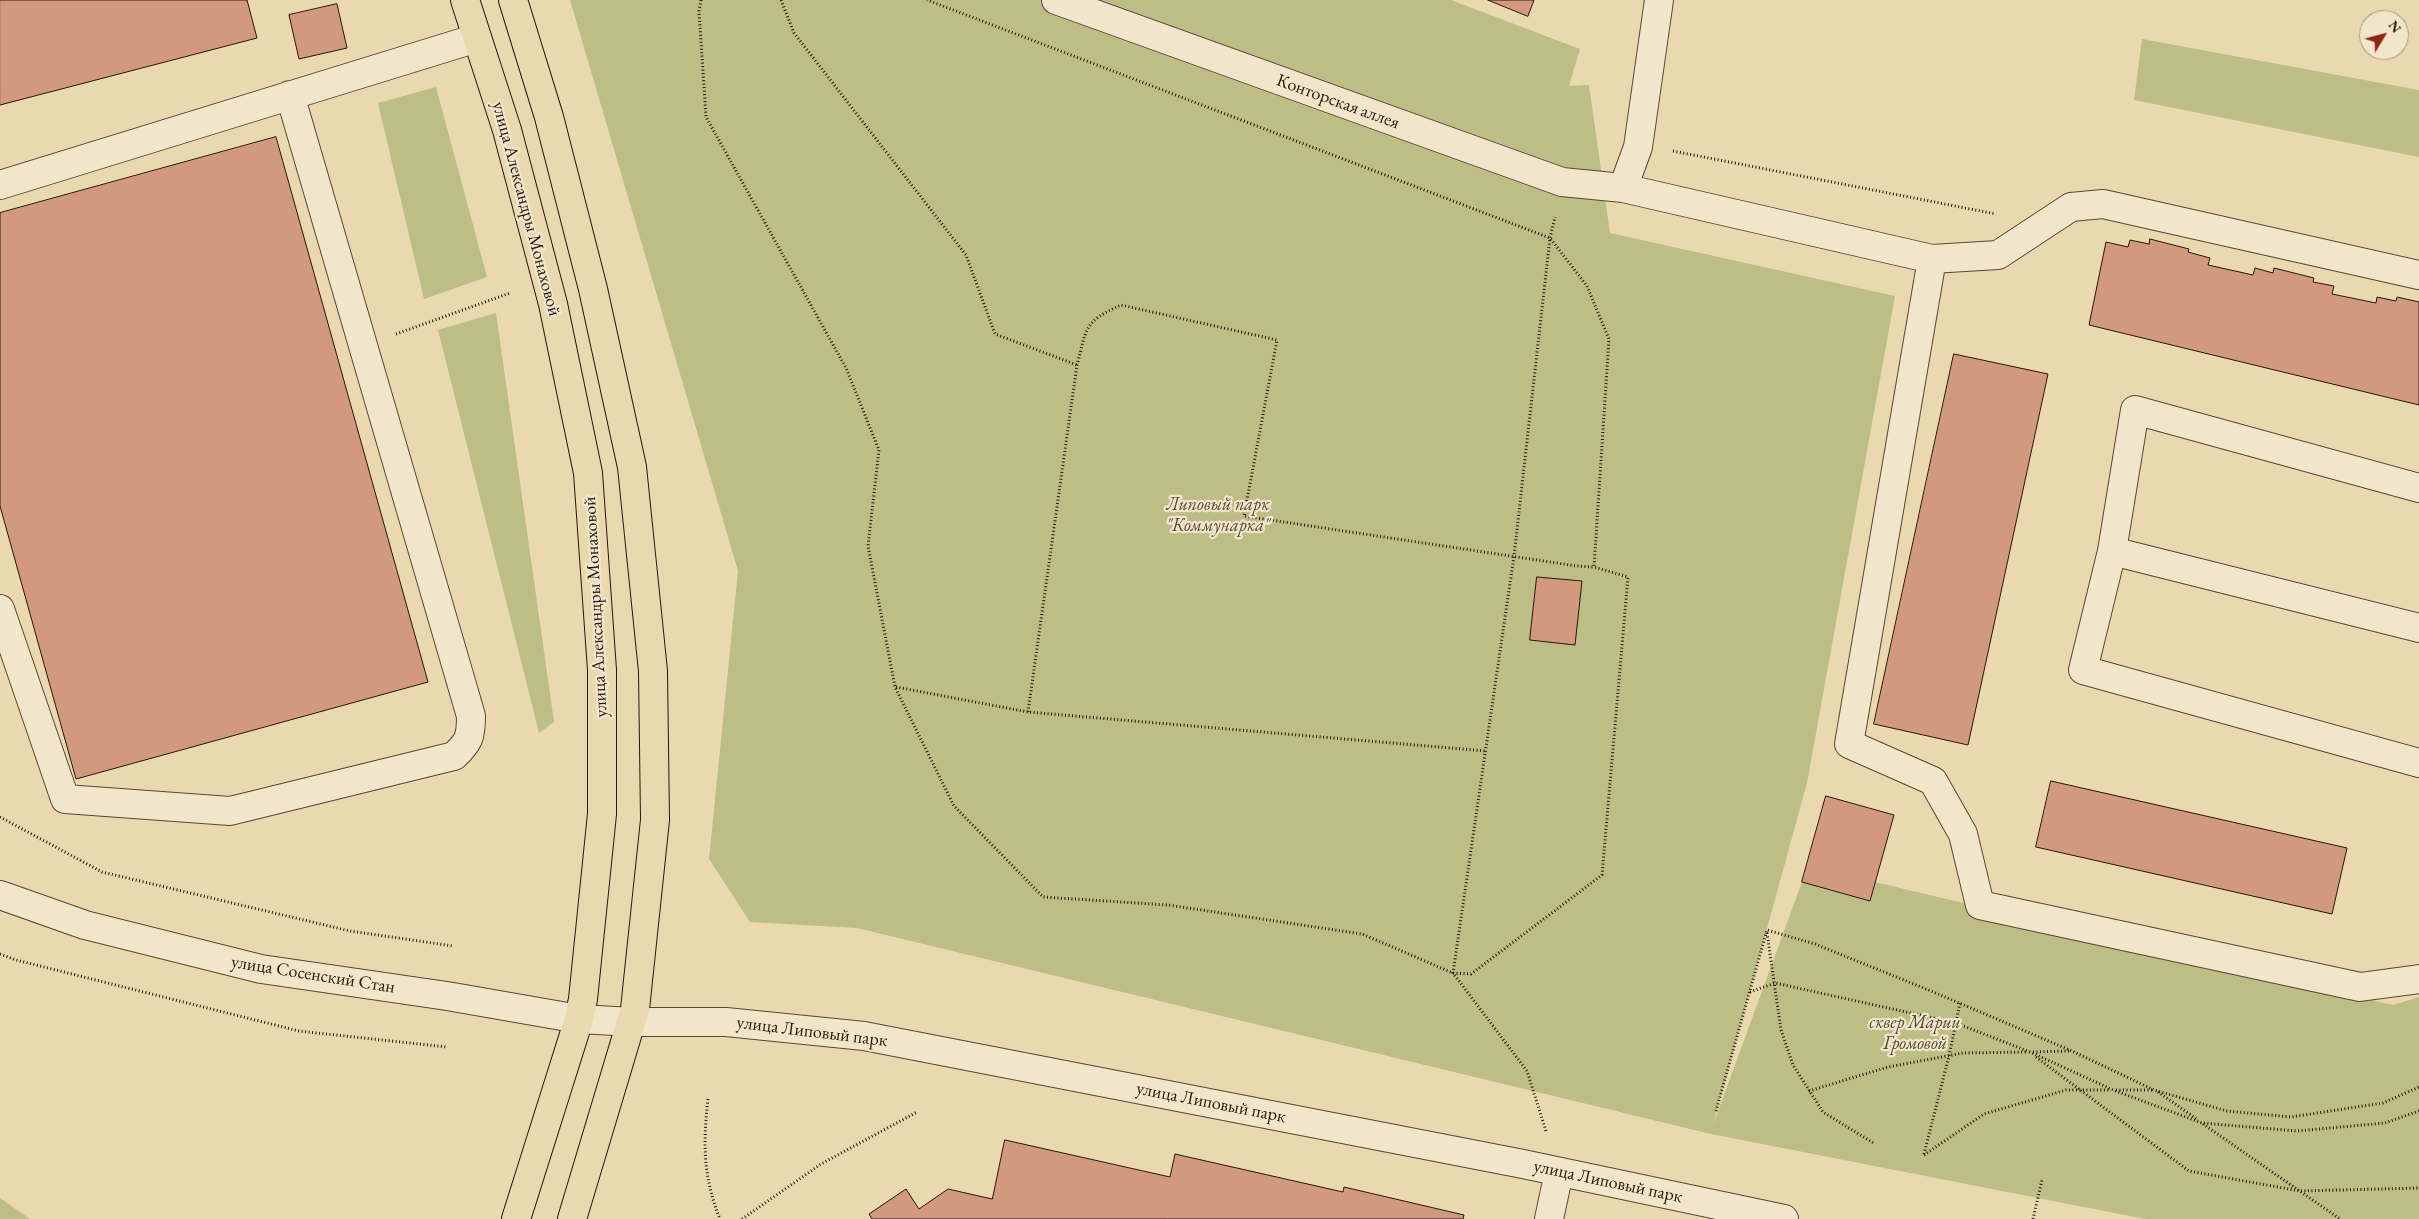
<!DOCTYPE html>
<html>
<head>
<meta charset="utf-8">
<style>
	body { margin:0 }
	#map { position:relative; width:2419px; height:1219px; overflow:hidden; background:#ead9af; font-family:"EB Garamond",serif }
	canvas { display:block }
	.north { position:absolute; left:2359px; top:10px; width:50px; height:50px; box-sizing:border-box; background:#f1e6cb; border:1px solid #a1937e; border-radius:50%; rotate:53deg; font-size:14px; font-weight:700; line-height:20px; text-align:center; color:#28160a }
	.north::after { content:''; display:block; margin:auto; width:18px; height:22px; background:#8f2418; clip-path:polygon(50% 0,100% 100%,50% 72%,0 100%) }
</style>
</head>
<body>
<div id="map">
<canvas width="2419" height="1219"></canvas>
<div class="north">N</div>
</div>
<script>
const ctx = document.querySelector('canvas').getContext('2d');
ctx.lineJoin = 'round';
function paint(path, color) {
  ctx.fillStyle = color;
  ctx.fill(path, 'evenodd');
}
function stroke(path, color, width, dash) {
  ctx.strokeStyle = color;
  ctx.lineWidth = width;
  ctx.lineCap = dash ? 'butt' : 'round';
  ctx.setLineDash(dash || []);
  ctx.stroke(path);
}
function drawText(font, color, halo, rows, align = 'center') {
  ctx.font = font + ' "EB Garamond",serif';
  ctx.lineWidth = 4.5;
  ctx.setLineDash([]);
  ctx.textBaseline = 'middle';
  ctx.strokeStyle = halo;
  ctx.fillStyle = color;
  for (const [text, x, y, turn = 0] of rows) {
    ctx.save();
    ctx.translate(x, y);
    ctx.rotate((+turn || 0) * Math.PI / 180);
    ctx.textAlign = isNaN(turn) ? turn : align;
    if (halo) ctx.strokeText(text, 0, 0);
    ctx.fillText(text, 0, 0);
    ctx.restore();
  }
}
paint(new Path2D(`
	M570 0H1451L1580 49 1569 86 1589 85 1610 233 1895 296 1807 783 1713 1125 1802 882 1870 901 1875 882 2393 1005 2419 997V1219H2145L1711 1134 857 928 750 922 709 859 738 571Z
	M2142 39 2419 90V157L2134 100Z
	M436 87 487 277 424 299 378 103Z
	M496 313 554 722 539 733 438 330Z
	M0 1198 30 1219H0Z`), '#bdbe86');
const building = new Path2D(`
	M0 0H247L257 38 0 105Z
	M1488 0H1534L1528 16Z
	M337 4 347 48 299 59 289 15Z
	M276 137 428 682 76 779 0 506V213Z
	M2150 239 2189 249 2188 252 2210 258 2208 265 2253 275 2255 268 2273 273 2274 268 2314 278 2313 282 2334 286 2332 294 2376 303 2377 297 2396 301 2397 297 2419 302V405L2089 325 2106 242 2128 247 2130 240 2149 244Z
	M1954 354 2048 374 1968 745 1874 724Z
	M1537 577 1582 581 1575 645 1530 640Z
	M2051 781 2347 848 2332 914 2036 847Z
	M1826 796 1894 815 1870 901 1802 882Z
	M1005 1140 1170 1177 1175 1154 1343 1192 1344 1187 1464 1215 1463 1219H872L869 1214 906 1189 919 1209 948 1189 992 1199Z`);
paint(building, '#d3997e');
stroke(building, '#28160a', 1);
const minor = new Path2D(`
	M1056 0 1562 182 1623 188 1932 259
	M0 185 477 38
	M1623 188 1638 147 1659 0
	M2419 275 2103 204 2071 207 1998 255 1932 259 1849 744 1933 781 1963 834 1980 905 2360 987 2419 979
	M2419 488 2135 410 2112 551 2083 670 2419 763
	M2112 551 2419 628
	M0 609 65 799 230 811 454 756C469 742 471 737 471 716L290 95
	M0 895 85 925 261 969 447 996 579 1019 633 1022H726L864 1036 1523 1164 1784 1219
	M1549 1219 1559 1172`);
const major = new Path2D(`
	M465 0 507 130 553 304 588 473 602 670V814L583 999 579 1019 516 1219
	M513 0 549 117 593 289 632 467 653 671 655 820 635 1009 572 1219`);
stroke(minor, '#584733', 30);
stroke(major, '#28160a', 30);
stroke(new Path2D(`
	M701 0 699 11 706 117 846 368 879 450 868 546 895 687 954 806 1043 897 1168 905 1362 934 1453 973 1471 974 1602 875 1628 577 1594 567 1609 339 1587 286 1550 238 927 0
	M781 0 794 33 966 255 995 334 1077 365
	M1673 151 1996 214
	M396 334 510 293
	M896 687 1028 712 1486 751
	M1028 712 1077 365C1087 328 1083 322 1121 305L1277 340 1244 516 1577 566 1594 567
	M0 817 102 872 350 931 453 946
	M1767 933 1781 1030 1793 1065 1823 1112 1875 1144
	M0 954 16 960 299 1031 447 1047
	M1750 992 1775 983 1956 1023 2030 1052 2113 1090 2202 1123 2297 1131 2385 1123 2419 1111
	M2033 1052 2069 1051
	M2036 1057 2189 1171 2300 1191 2419 1188
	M2116 1090H2153
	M1809 1091 1888 1067 1963 1053 2026 1052
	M2158 1092 2198 1120
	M708 1099C703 1143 703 1177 720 1219
	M1716 1111 1767 930 1815 944 1931 991 2072 1051 2154 1090 2227 1111 2291 1117 2383 1103 2419 1087
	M2203 1124 2340 1219
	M1546 1131 1527 1071 1453 973 1514 556 1550 238 1555 217
	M1924 1154 1949 1056 1960 1003
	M1924 1155 1984 1114 2066 1090H2110
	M742 1219 821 1164 917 1112
	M2033 1219 2042 1180`), '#28160a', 3, [1, 2.5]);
stroke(minor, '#f1e6cb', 28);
stroke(major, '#ead9af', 28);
drawText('18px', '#28160a', '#f1e6cb', [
	["Конторская аллея",1338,102,20],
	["улица Александры Монаховой",526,209,75],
	["улица Александры Монаховой",596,607,-93],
	["улица Сосенский Стан",313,975,9],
	["улица Липовый парк",812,1032,7],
	["улица Липовый парк",1211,1103,11],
	["улица Липовый парк",1608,1182,12]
]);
drawText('italic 18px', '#55482f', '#f1e6cb', [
	["Липовый парк",1218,505],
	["\"Коммунарка\"",1218,526],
	["сквер Марии",1915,1023],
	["Громовой",1915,1044]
]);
</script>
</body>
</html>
